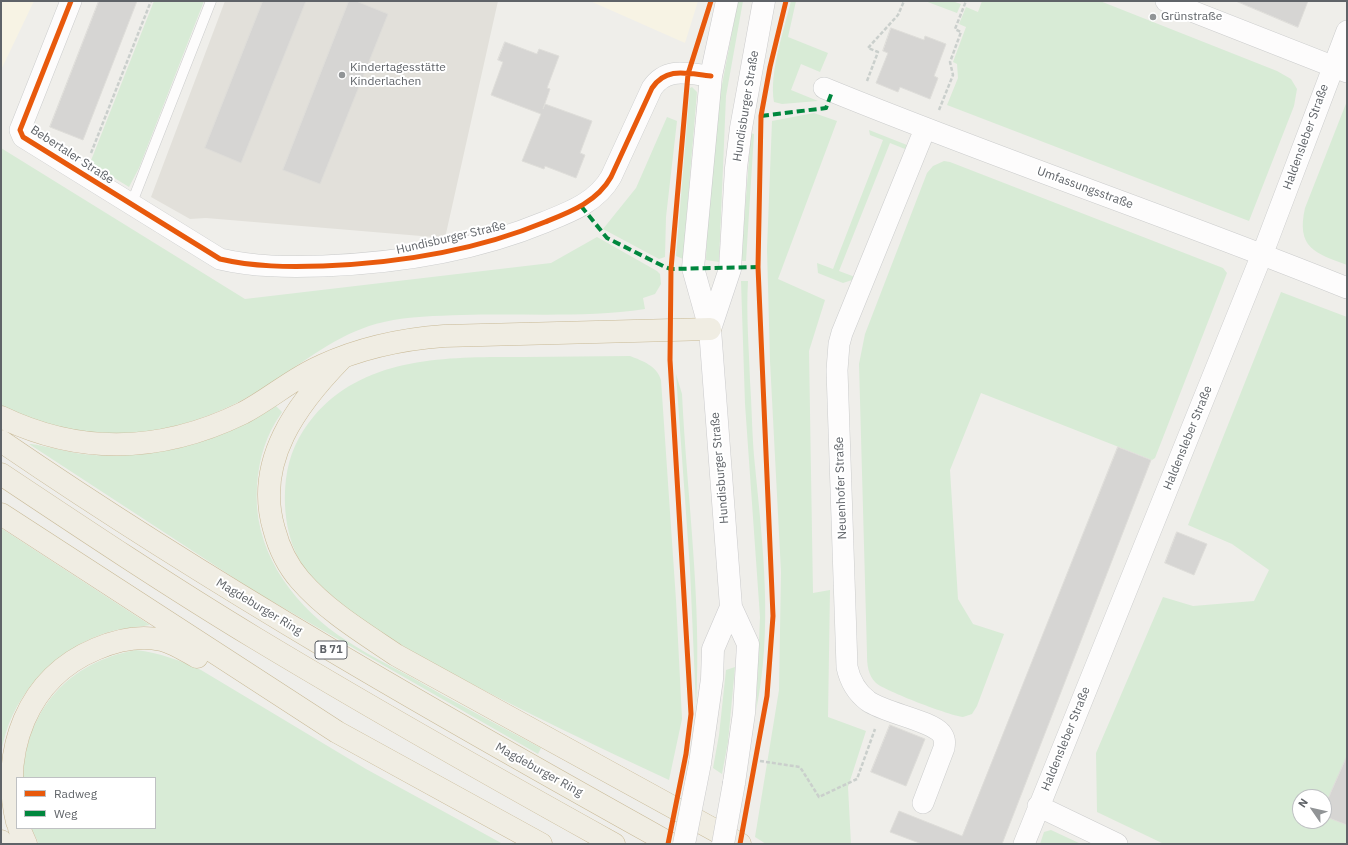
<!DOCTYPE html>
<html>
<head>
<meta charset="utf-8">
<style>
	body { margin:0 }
	#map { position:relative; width:1348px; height:845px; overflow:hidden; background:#efeeea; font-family:"IBM Plex Sans",sans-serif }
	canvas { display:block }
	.frame { position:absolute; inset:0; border:2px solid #5f6368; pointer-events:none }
	.legend { position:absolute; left:16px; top:777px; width:140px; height:52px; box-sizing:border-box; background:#fff; border:1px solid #bfc1c3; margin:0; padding:5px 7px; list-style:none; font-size:12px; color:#5f6368 }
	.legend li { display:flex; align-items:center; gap:8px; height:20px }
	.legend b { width:20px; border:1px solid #bfc1c3 }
	.north { position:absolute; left:1292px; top:789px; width:40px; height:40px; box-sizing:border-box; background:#fff; border:1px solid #bfc1c3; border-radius:50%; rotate:304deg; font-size:11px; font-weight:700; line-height:16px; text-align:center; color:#5f6368 }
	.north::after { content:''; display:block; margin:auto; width:14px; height:18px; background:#919496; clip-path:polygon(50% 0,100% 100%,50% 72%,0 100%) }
</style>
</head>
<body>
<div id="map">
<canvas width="1348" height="845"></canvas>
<div class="frame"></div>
<ul class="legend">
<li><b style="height:5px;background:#e8590c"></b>Radweg</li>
<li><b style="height:5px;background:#00873e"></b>Weg</li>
</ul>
<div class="north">N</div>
</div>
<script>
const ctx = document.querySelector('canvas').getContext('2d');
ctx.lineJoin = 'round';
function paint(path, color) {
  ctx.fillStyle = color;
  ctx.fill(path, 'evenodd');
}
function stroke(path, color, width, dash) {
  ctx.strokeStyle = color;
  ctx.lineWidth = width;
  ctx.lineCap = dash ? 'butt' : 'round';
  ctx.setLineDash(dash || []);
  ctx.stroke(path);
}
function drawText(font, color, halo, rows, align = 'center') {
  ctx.font = font + ' "IBM Plex Sans",sans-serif';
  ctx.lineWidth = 4;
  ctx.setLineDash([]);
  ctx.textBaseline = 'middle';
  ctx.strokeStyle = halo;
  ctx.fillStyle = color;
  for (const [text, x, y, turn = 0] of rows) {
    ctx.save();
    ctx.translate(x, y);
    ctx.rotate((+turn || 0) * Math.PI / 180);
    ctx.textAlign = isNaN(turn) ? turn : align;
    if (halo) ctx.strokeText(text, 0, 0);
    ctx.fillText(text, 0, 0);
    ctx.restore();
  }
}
paint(new Path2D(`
	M1 1H34L1 70Z
	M590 1H698L685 43Z`), '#f7f3e4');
paint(new Path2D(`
	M225 1H498L445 238 206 218 190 219 151 197Z`), '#e2e0da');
paint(new Path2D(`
	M154 1H204L139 168 129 187 90 163Z
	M738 1H743L726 96 719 262 706 260 707 227 720 95Z
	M791 1H796L788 37 828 53 820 72 801 64 791 90 818 101 782 104 774 102C769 73 784 30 791 1Z
	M925 1H952L961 4 957 13Z
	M982 1H1100L1277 71 1291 79 1297 89 1294 106 1249 221 947 105 958 78 957 64 953 62 966 27 959 24 966 7 978 12Z
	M692 87 697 92 683 259 676 256 690 88Z
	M1347 101V265C1315 253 1296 248 1305 208Z
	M814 113 837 121 778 279 825 300 809 351 813 593 830 590 828 717 866 731 848 787 851 844H766L755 837 779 690 781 572 770 361 767 249 772 121Z
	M667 117 677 121 666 217 665 257 659 259 603 229 636 188Z
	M869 130 907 145 905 149 890 143 839 271 855 277V279L843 283 818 273 817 263 833 269 883 140 870 135Z
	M751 133 754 134 746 261H741Z
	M1 148 245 299 551 263 597 237 657 271 660 274 661 284 655 294 643 298 645 309C584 318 523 313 462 315 436 316 409 316 384 322 343 331 312 356 277 379 213 423 133 447 55 427 37 422 19 414 1 407Z
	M944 161 950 162 1223 268 1227 273 1155 458 1152 460 981 393 950 470 958 599 973 624 1004 634 977 706 972 714 963 717C951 716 885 691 876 683 868 675 867 665 867 654L859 364 865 334 927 173 933 166Z
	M741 281H748C746 314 749 348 750 381 752 409 752 438 755 466 763 548 773 629 756 711L760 617 745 404Z
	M1281 292 1347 317V762L1345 761 1324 808V797H1300V821H1324V816L1347 825V844H1164L1097 812 1096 753 1163 597 1193 606 1254 601 1269 570 1232 544 1188 525Z
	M630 356C643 361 657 366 661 380L676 600 682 719 669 780C596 746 524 712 453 674 403 647 353 619 313 578 288 553 282 512 286 479 289 455 298 435 314 416 366 355 450 357 524 357 559 357 594 356 630 356Z
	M676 374 682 394C687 498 702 601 696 706L690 569Z
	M276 406 282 412C266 435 259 458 257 485 252 547 289 600 338 635 361 651 387 664 411 677 454 702 498 725 541 748L538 754 254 591 29 444C34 443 72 453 82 454 151 461 218 444 276 406Z
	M1 528 150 625C133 628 116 628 100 635 49 654 9 700 1 754Z
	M136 650C160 653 179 660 201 670L366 769 503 844H39L31 828H155V778H23C26 709 69 662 136 650Z
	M735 667 728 742 722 774 713 768 719 735 726 670Z
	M1051 830 1081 844H1040L1044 832Z`), '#d8ebd6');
const building = new Path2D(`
	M99 1H137L83 140 50 127Z
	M263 1H306L241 163 205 148Z
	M349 1H356L388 14 320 184 283 170Z
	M1236 1H1308L1298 27Z
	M891 28 924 40 925 36 946 44 934 76 938 78 930 99 900 87 898 92 876 83 888 53 883 51Z
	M505 42 537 54 539 49 559 56 547 88 550 89 543 109 545 104 592 121 580 153 585 155 576 178 545 166 544 169 522 161 541 114 491 95 503 62 498 60Z
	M1118 447 1151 460 1002 844H922L890 832 899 811 962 836Z
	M1177 532 1207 544 1194 575 1165 563Z
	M890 725 925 739 906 786 871 772Z
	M1347 756V825L1324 816V808Z`);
paint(building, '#d6d5d3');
stroke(building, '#deddd9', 1);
const lane = new Path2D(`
	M131 205 211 1`);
const street = new Path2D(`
	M71 1 22 125 20 130 23 137 220 259C254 267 288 267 323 266 398 263 475 251 545 222 570 212 597 202 611 177L652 88C667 66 688 74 711 76
	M1166 1 1347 72
	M824 88C997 159 1174 218 1347 288
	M923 803 944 748C945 742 945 738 941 733 929 720 885 713 868 701 856 692 850 681 847 667L837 370 839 344 842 333 925 129
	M1038 806 1117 844
	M1024 844 1267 242 1347 31`);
const secondary = new Path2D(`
	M727 1 711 76 693 268 710 329 731 607 748 644 744 713 734 783
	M710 329 730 269 736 168 741 128 764 1
	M700 763 712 679 713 649 731 607`);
const highway = new Path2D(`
	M342 358C297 404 254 461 274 529 279 548 287 565 300 580 327 611 362 632 396 655L740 844
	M1 417C82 456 163 452 243 413 270 399 293 378 321 366 360 348 402 339 444 336L710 329
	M1 441C216 588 443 717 671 844
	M1 474C85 530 169 586 255 638 373 709 493 777 614 844
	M1 514 337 732 541 844
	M17 822C0 751 27 678 96 649 117 640 140 635 162 640 174 643 186 651 197 657
	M19 828 26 844
	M1 841 3 844`);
stroke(lane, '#cbcccc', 11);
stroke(street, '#cbcccc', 22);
stroke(secondary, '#cacacb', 23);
stroke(highway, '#c8b996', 23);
stroke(new Path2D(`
	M867 81 878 52 868 48 898 15 904 1
	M939 110 953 75 950 62 961 32 955 29 966 1
	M91 153 151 1
	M760 761 800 767 819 797 857 779 875 729`), '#cacfcc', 2.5, [4, 2]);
stroke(lane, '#fdfcfc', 10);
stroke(street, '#fdfcfc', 21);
stroke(secondary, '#fdfcfc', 22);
stroke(highway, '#f0ede3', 22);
const secondaryBridge = new Path2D(`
	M684 844 700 763
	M723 844 734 783`);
stroke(secondaryBridge, '#cacacb', 23, []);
stroke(secondaryBridge, '#fdfcfc', 22);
stroke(new Path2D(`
	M761 116 826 108 832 92
	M581 206 607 238 665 267 671 269 758 267`), '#00873e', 4, [8, 4]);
stroke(new Path2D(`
	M71 1 22 125 20 130 23 137 220 259C254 267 288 267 323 266 398 263 475 251 545 222 570 212 597 202 611 177L652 88C667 66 688 74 711 76
	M668 844 686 754 691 714 670 360 671 269 688 74 711 1
	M740 844 767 696 773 616 758 267 761 116 770 67 786 1`), '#e8590c', 5);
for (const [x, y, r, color] of [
	[1153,17,4,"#919496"],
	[342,75,4,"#919496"]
]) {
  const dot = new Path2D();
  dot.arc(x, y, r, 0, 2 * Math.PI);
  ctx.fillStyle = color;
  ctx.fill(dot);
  stroke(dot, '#fff', 1.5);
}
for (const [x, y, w] of [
	[331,650,32]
]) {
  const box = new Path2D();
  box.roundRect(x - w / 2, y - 9, w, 18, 3);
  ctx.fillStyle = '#fff';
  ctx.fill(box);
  stroke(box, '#5f6368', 1);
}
drawText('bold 11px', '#5f6368', null, [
	["B 71",331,650]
]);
drawText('12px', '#5f6368', '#fff', [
	["Grünstraße",1161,17],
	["Kindertagesstätte",350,68],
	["Kinderlachen",350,82]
], 'left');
drawText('12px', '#5f6368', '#fff', [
	["Hundisburger Straße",746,106,-81],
	["Haldensleber Straße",1306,137,-70],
	["Bebertaler Straße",72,155,33],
	["Umfassungsstraße",1085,188,20],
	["Hundisburger Straße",451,238,-13],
	["Haldensleber Straße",1188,438,-68],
	["Hundisburger Straße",720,468,-95],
	["Neuenhofer Straße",841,488,-92],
	["Magdeburger Ring",259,607,31],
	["Haldensleber Straße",1066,739,-68],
	["Magdeburger Ring",539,770,29]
]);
</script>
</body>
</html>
